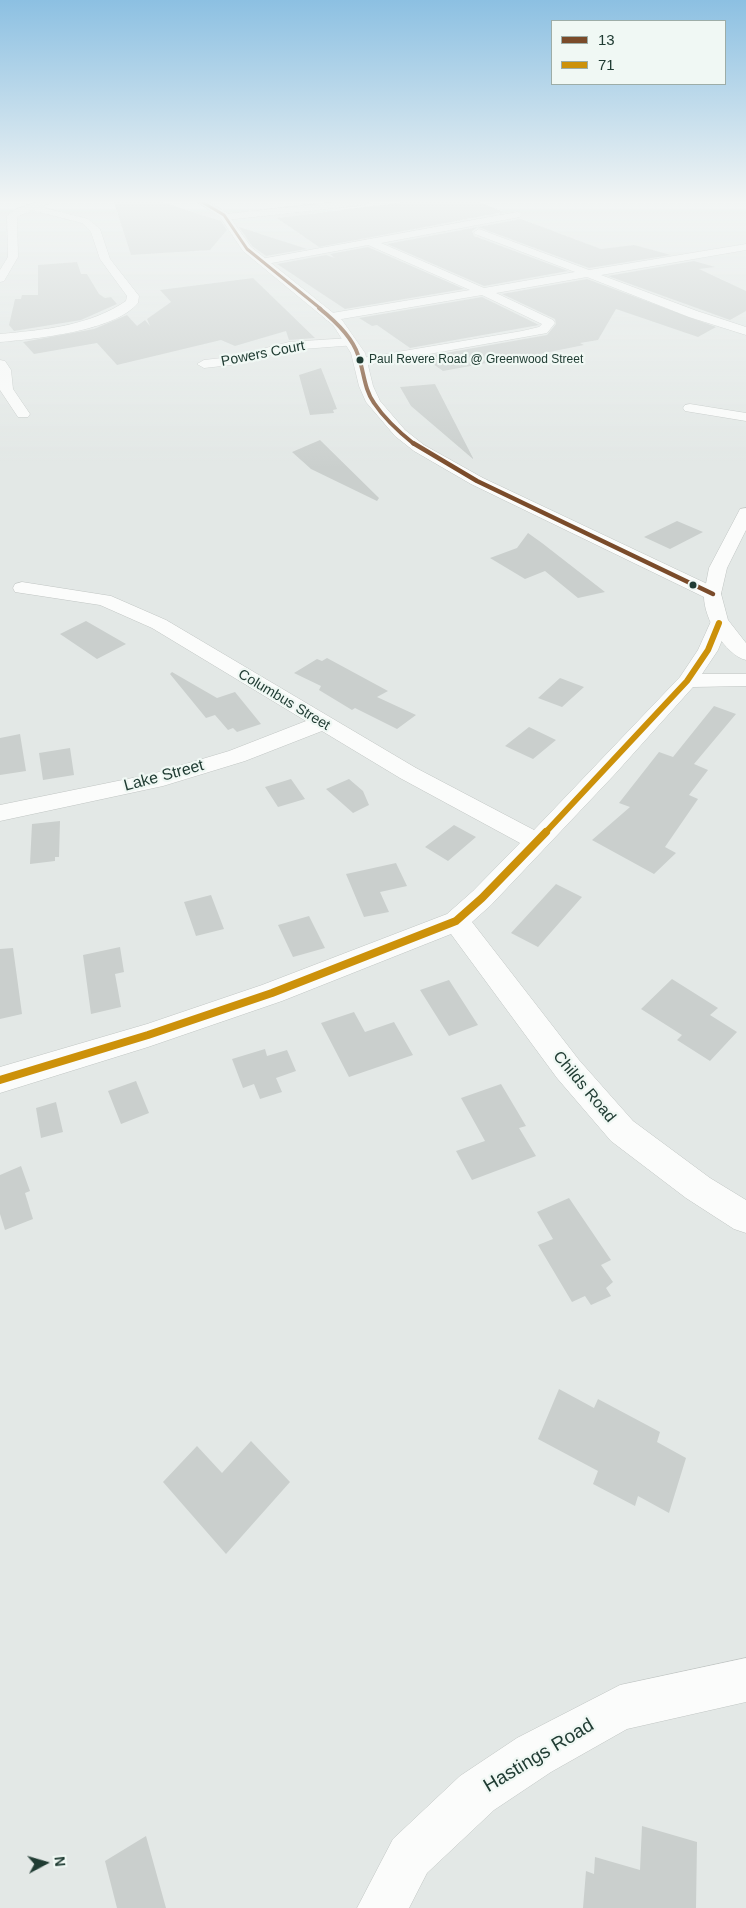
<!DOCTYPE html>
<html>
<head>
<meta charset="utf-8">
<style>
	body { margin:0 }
	#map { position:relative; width:746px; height:1908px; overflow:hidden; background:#e3e8e6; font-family:Arial,sans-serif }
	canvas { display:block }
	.legend { position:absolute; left:551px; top:20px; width:175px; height:65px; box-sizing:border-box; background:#f0f8f4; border:1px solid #9dada7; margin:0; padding:6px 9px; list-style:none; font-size:15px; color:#203c33 }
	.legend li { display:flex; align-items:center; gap:10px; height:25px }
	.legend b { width:25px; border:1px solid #9dada7 }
	.north { position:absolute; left:20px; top:1838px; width:50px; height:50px; -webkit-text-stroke:4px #f0f8f4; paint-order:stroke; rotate:84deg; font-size:14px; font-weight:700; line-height:20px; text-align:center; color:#203c33 }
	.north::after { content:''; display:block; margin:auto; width:18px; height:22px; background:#203c33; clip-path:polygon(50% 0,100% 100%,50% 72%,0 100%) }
</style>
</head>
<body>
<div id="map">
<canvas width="746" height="1908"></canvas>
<ul class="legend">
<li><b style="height:6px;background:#7a4b2a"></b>13</li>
<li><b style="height:6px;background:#cc910a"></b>71</li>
</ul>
<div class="north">N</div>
</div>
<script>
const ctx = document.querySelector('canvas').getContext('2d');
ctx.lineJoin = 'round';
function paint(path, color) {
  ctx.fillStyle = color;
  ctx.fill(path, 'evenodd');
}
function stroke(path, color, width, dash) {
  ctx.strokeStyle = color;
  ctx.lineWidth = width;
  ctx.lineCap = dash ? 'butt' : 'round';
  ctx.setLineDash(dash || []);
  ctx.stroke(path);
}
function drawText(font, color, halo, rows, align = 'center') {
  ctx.font = font + ' Arial,sans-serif';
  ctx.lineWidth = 4.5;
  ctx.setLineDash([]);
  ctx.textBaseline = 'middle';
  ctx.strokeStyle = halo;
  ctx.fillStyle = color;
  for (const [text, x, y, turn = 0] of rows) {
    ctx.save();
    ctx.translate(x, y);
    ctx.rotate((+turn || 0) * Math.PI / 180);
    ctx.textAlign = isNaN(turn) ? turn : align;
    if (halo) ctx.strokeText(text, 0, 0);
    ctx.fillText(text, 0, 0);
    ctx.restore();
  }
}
paint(new Path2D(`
	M114 202H161L221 221 227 230 210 250 131 255Z
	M405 202H478L504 212 319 247 277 218Z
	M521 219 601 249 634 245 671 255 589 268 478 227 472 231 474 236 568 271 484 286 387 244Z
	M239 227 307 249 266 256 252 246Z
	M368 247 464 289 345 309 277 264 326 255 335 258 330 254Z
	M694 261 715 267 699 269 746 291V311L730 320 608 276Z
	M77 262 81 274H87L99 294 105 298 111 297 117 304 81 320 14 331 9 325 15 299H21L22 295H38V265Z
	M253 278 315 338 289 340 286 331 235 346 221 340 117 365 97 343 34 354 23 342 94 329 127 315 137 326 145 320 150 326 147 319 171 302 160 290Z
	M587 279 716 327 698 337 616 309 598 340 580 343 584 345 495 363 492 362 443 371 423 357 547 335 556 324 555 319 502 294Z
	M482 297 539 325 410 348 377 325 372 326 359 318Z
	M321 368 337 409 333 410 334 413 310 415 299 375Z
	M435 384 473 458V459L411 406 400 387Z
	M320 440 379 498 377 501 311 469 292 452Z
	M677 521 703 532 670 549 644 537Z
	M528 533 542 543 605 592 578 598 545 571 525 579 490 558 517 548Z
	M86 621 126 644 97 659 60 634Z
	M327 658 388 691 377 697 416 715 397 729 355 708 352 710 319 690 321 686 294 673 317 659 322 661Z
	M172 672 217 698 235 692 261 724 237 732 233 728 228 730 215 715 206 718 170 674Z
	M560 678 584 687 562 707 538 698Z
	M714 706 736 714 694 764 708 770 689 795 698 799 665 847 676 853 654 874 592 840 630 807 619 803 659 752 673 757Z
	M529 727 556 740 533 759 505 746Z
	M20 734 26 771 0 775V738Z
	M70 748 74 775 43 780 39 753Z
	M291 779 305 799 278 807 265 787Z
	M349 779 363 791 369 805 353 813 326 789Z
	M60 821 59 857H55V861L30 864 32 824Z
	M454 825 476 837 448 861 425 847Z
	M396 863 407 886 380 892 389 912 364 917 346 874Z
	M556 884 582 897 538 947 511 933Z
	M211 895 224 929 196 936 184 902Z
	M309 916 325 948 293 957 278 925Z
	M120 947 124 972 115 974 121 1007 91 1014 83 955Z
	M13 948 22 1014 0 1019V949Z
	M672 979 718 1008 710 1015 737 1032 710 1061 677 1040 682 1035 641 1009Z
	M449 980 478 1025 449 1036 420 990Z
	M354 1012 365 1032 394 1022 413 1055 349 1077 321 1023Z
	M265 1049 267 1056 287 1050 296 1071 276 1078 282 1092 260 1099 254 1084 243 1088 232 1059Z
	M136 1081 149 1113 121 1124 108 1091Z
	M501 1084 526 1126 519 1128 536 1156 472 1180 456 1151 485 1141 461 1098Z
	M56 1102 63 1132 41 1138 36 1108Z
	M21 1166 30 1191 25 1193 33 1219 5 1230 0 1214V1175Z
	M569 1198 611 1260 601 1265 613 1282 606 1288 611 1296 591 1305 585 1296 572 1302 538 1245 553 1239 537 1212Z
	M559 1389 594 1408 598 1399 660 1432 657 1442 686 1458 669 1513 638 1496 635 1506 593 1484 598 1471 538 1439Z
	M251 1441 290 1482 226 1554 163 1482 197 1446 222 1473Z
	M642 1826 697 1842 696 1908H583L586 1871 594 1874 595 1857 640 1870Z
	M146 1836 166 1908H117L105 1861Z`), '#cacfcd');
const minor = new Path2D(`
	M37 202H52L41 207 88 219 100 229 110 259 139 296 138 303C115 331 35 339 0 342V334C44 330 89 326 126 301L127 296 100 259 91 232 82 223 31 210 17 217 18 257 4 281 0 282V270L8 257 7 216 16 209Z
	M335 202H369L364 205 226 220 221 217 226 214Z
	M517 212 520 213V217L381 243 484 288 575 272 475 234 474 232 479 229 589 270 746 244V250L601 275 697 311 746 327V335L689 317 587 277 496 293 553 320 555 323 547 333 361 366 354 362 356 359 522 331 539 327 542 324 482 295 330 321 326 320 324 317 326 314 470 290 368 245 261 265 256 262 261 259Z
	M351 338 357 342 356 345 289 350 231 365 204 368 197 364 204 360 231 357 289 342Z
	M0 360 5 361 11 370 13 389 30 414 28 417H18L0 390Z
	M690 404 746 413V421L685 411 683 408 685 405Z
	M746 508V530L727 568 720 598H706L704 594 709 568 738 513 740 509Z
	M22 582 111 596 166 620 416 768 534 830 680 677 698 650 712 619H726L729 623 718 650 702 674H746V686L693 687 615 774 491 905 472 922 579 1060 633 1121 710 1178 746 1200V1233L734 1229 686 1198 611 1141 557 1078 451 934 282 1001 148 1047 0 1093V1067L147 1024 262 985 447 914 473 891 520 843 400 778 322 731 245 761 163 786 0 821V805L152 774 229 751 306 721 152 628 100 605 15 592 13 588 15 584Z
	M746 1658V1702L627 1729 551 1772 494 1810 427 1873 409 1908H357L393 1839 460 1776 517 1738 620 1685Z`);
const tertiary = new Path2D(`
	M197 202H209L227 213 251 247 342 320 365 353 373 386 380 401 405 430 424 445 483 478 720 590 728 620 746 643V660C725 655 704 618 704 597L471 484 414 451 395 436 366 402 359 386 351 353 333 325 243 251 220 217Z`);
stroke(minor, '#c0c5c3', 1);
stroke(tertiary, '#c0c5c3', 1);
paint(minor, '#fbfcfb');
paint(tertiary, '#fbfcfb');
stroke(new Path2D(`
	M202 202 224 215 247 249 321 309`), '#7a4b2a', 3);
stroke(new Path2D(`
	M319 308C334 320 352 336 358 355 364 371 364 389 374 403 384 418 399 432 414 444`), '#7a4b2a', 4);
stroke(new Path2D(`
	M413 443 477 481 713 594`), '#7a4b2a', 4.5);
stroke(new Path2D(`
	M544 834 687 681 708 650 719 623`), '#cc910a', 6);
stroke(new Path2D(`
	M0 1080 148 1035 272 993 456 921 482 898 546 832`), '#cc910a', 8);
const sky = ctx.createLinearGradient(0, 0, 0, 469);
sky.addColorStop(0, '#8cc0e2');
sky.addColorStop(0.43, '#f2f5f4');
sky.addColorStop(1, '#f2f5f400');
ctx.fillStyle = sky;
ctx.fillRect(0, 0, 746, 469);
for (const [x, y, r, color] of [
	[360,360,4.5,"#203c33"],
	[693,585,4.5,"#203c33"]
]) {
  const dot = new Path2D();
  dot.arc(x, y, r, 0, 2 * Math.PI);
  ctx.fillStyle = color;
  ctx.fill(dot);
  stroke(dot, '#f0f8f4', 2);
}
drawText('12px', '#203c33', '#f0f8f4', [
	["Paul Revere Road @ Greenwood Street",369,360]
], 'left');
drawText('14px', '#203c33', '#f0f8f4', [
	["Powers Court",263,354,-11],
	["Columbus Street",284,700,31]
]);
drawText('16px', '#203c33', '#f0f8f4', [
	["Lake Street",164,776,-15],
	["Childs Road",584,1087,50]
]);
drawText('19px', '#203c33', '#f0f8f4', [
	["Hastings Road",539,1756,-31]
]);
</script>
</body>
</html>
